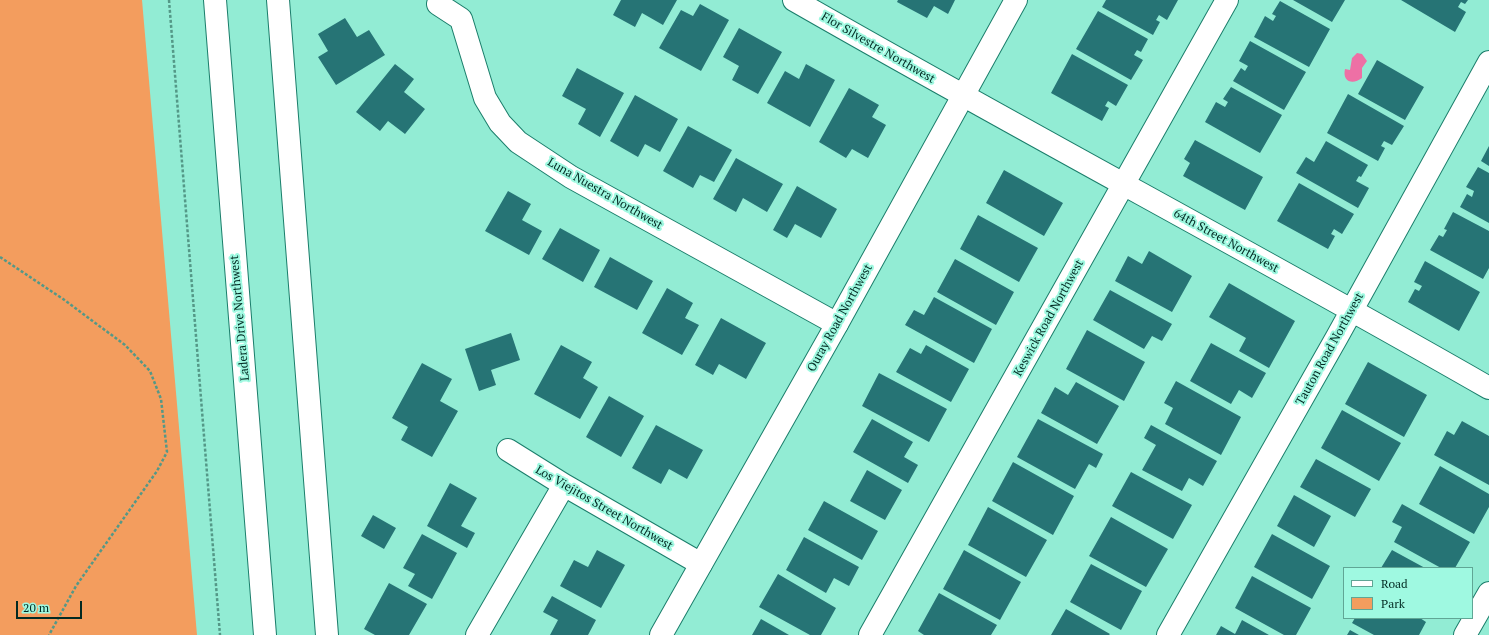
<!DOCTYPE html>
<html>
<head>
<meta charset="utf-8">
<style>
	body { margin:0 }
	#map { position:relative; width:1489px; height:635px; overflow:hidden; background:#92ecd4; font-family:"PT Serif",serif }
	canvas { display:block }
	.legend { position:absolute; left:1343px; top:567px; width:130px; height:52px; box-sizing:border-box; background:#9ff9e1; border:1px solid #60a695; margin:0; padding:5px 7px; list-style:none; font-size:12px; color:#022a22 }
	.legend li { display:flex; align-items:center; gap:8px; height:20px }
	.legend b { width:20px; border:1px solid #60a695 }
	.scale { position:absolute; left:16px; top:601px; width:66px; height:18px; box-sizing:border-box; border:2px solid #022a22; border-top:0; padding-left:5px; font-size:12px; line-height:14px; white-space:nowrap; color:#022a22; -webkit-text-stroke:3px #9ff9e1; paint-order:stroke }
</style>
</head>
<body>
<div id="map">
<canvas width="1489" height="635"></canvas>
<ul class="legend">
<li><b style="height:5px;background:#fff"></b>Road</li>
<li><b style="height:11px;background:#f39d5e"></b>Park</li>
</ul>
<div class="scale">20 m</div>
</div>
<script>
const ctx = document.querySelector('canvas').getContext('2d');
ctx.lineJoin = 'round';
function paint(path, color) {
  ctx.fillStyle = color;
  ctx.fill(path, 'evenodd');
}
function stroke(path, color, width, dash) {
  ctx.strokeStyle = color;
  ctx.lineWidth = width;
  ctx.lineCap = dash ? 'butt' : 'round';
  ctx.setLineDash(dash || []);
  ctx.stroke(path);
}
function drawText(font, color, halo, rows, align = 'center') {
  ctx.font = font + ' "PT Serif",serif';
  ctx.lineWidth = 4;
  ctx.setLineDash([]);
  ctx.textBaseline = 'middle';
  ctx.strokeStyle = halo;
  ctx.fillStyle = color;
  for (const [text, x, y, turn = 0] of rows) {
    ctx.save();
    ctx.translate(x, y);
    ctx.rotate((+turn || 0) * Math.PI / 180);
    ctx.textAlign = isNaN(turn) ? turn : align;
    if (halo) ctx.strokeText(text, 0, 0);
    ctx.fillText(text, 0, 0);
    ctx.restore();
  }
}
paint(new Path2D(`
	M0 0H142L197 635H0Z`), '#f39d5e');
paint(new Path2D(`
	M1357 53 1362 54 1367 61 1362 68V78C1353 85 1342 82 1345 69L1350 70 1352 58Z`), '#ee70a5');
paint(new Path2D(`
	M621 0H677L663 25 642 13 635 27 613 15Z
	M898 0H955L948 14 934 6 927 18 897 2Z
	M1106 0H1178L1167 20 1159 15 1156 20 1160 22 1153 35 1102 7Z
	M1293 0H1345L1332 22Z
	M1401 0H1468L1465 4 1461 2 1458 7 1466 12 1455 32Z
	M1280 1 1330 29 1309 67 1254 37 1265 16 1273 21 1276 16 1272 14Z
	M700 4 729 20 701 71 659 48 681 10 693 16Z
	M1098 11 1148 39 1141 52 1137 50 1134 55 1143 60 1131 80 1076 49Z
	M345 18 357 37 369 30 385 55 336 85 318 57 328 51 318 34Z
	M739 28 782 52 758 94 732 80 739 66 723 57Z
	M1250 41 1306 72 1284 110 1233 81 1241 68 1245 71 1248 66 1239 61Z
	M1072 54 1128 85 1116 106 1108 101 1105 106 1109 108 1102 121 1051 93Z
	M1377 60 1424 87 1405 120 1358 94Z
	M395 64 414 79 404 92 425 109 405 134 388 121 380 131 356 112Z
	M806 64 835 80 810 127 767 103 785 71 799 79Z
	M577 68 624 93 600 137 578 124 586 109 562 96Z
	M1231 87 1282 115 1260 153 1205 122 1216 102 1225 107 1228 102 1223 99Z
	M849 88 879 105 872 117 886 125 868 158 852 149 846 158 819 142Z
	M1348 94 1404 126 1392 145 1384 141 1381 146 1385 148 1378 161 1327 133Z
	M635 95 678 119 660 152 645 144 638 157 610 141Z
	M688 126 732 150 714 182 700 175 693 188 663 171Z
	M1195 140 1263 177 1245 210 1183 176 1190 163 1184 159Z
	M1326 141 1368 165 1361 177 1359 176 1356 181 1369 188 1358 208 1296 173 1306 157 1314 162Z
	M1489 146V166L1481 161Z
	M736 158 783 184 767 212 743 198 736 212 713 199Z
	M1478 167 1489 173V223L1460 207 1467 194 1472 197 1474 191 1466 187Z
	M1004 170 1063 203 1044 236 986 203Z
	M1299 183 1354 214 1342 234 1334 229 1331 234 1335 236 1328 249 1277 221Z
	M797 186 837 209 821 238 795 224 787 238 773 230Z
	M508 191 531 204 522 220 542 231 529 255 485 231Z
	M1453 212 1489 231V268L1483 279 1430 250 1439 235 1443 237 1447 230 1444 229Z
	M978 215 1038 248 1019 282 960 249Z
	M560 228 600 250 583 282 542 259Z
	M1149 251 1192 276 1172 312 1115 281 1128 256 1142 264Z
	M610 257 653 281 637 310 594 287Z
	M955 259 1014 292 996 325 937 292Z
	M1425 261 1480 292 1459 331 1408 302 1415 289 1419 291 1422 286 1414 282Z
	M1229 283 1295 321 1269 368 1239 351 1246 338 1209 317Z
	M667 288 693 303 685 318 699 325 682 355 642 333Z
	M1110 290 1172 324 1162 341 1152 336 1144 349 1093 320Z
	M934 297 992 329 974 363 905 325 914 310 924 315Z
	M721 318 766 343 746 379 719 364 713 375 695 365Z
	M1087 330 1145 362 1124 401 1066 369Z
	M511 333 520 360 491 370 496 385 479 391 465 349Z
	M1211 343 1266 373 1252 398 1239 390 1231 404 1190 381Z
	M561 345 592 362 583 378 598 387 580 419 534 394Z
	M926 345 969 369 951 402 896 372 910 348 921 354Z
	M1368 362 1427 395 1404 437 1345 404Z
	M422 363 452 379 440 401 458 411 432 457 401 440 408 427 392 418Z
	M879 373 947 409 929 442 862 406Z
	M1176 381 1241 417 1221 455 1165 424 1173 408 1164 403Z
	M1076 382 1119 406 1097 444 1041 413 1055 387 1068 395Z
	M609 396 644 416 621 457 586 437Z
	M1342 410 1401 443 1379 481 1321 448Z
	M872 419 913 442 904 457 918 465 908 483 853 452Z
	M1038 419 1103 454 1096 468 1089 464 1075 489 1017 457Z
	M1462 421 1489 436V485L1434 455 1447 431 1454 435Z
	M656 425 703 450 687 479 669 469 661 484 632 468Z
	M1151 425 1217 461 1203 486 1189 478 1182 491 1142 470 1156 445 1144 438Z
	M1316 459 1371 489 1355 517 1300 487Z
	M1013 462 1074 496 1053 535 992 501Z
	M1440 466 1489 494V507L1474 534 1419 504Z
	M867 470 902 490 885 520 850 501Z
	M1131 472 1192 505 1173 539 1112 506Z
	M450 483 477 498 461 526 475 533 467 548 427 526Z
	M1294 495 1331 516 1314 547 1277 526Z
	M824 501 878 531 862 560 808 530Z
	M1402 504 1470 542 1455 568H1441L1394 542 1402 527 1392 522Z
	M988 507 1047 540 1026 577 968 545Z
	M373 515 396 528 384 549 361 536Z
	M1111 517 1168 549 1146 587 1089 556Z
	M422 534 457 553 432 599 408 586 415 574 403 568Z
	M1272 534 1330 566 1312 599 1254 567Z
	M804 537 859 567 849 586 834 578 826 593 786 570Z
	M597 550 625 565 601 608 560 586 574 560 588 567Z
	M964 550 1021 582 1000 620 943 589Z
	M1392 550 1425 568H1381Z
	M1091 564 1142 591 1121 630 1070 602Z
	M778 574 836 608 821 635H810L759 607Z
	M1252 576 1311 608 1296 635H1284L1235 608Z
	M389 583 427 604 409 635H375L364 629Z
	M939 593 997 625 991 635H924L918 631Z
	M552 596 596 620 588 635H550L558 620 543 612Z
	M1066 609 1110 634 1109 635H1051Z
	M1355 618H1420L1426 622 1419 635H1374L1352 623Z
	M761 619 789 635H752Z
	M1242 620 1269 635H1216L1221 626 1235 634Z
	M1350 630 1359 635H1347Z`), '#267475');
const minor = new Path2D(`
	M215 0 265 635
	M278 0 327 635
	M794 0C1024 132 1259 256 1489 388
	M438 4 461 19 485 98 500 123 518 142 571 177 837 324
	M508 450 564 485 701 564
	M477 635 564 485
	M870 635 1227 0
	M1168 635 1337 337 1489 62
	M1465 635 1489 593`);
const major = new Path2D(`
	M661 635 837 324 1016 0`);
stroke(minor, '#1b7e6b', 24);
stroke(major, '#1b7e6b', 24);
stroke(new Path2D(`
	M169 0 220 635
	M0 257 63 299 125 345 150 371 161 399 167 452 157 471 76 586 49 635`), '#549887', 2.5, [3, 2]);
stroke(minor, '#fff', 22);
stroke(major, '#fff', 22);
drawText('12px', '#022a22', '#9ff9e1', [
	["Flor Silvestre Northwest",878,48,30],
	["Luna Nuestra Northwest",605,194,30],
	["64th Street Northwest",1226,241,29],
	["Ladera Drive Northwest",240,318,-95],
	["Ouray Road Northwest",840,318,-61],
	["Keswick Road Northwest",1049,318,-61],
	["Tauton Road Northwest",1330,349,-61],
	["Los Viejitos Street Northwest",604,508,30]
]);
</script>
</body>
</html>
